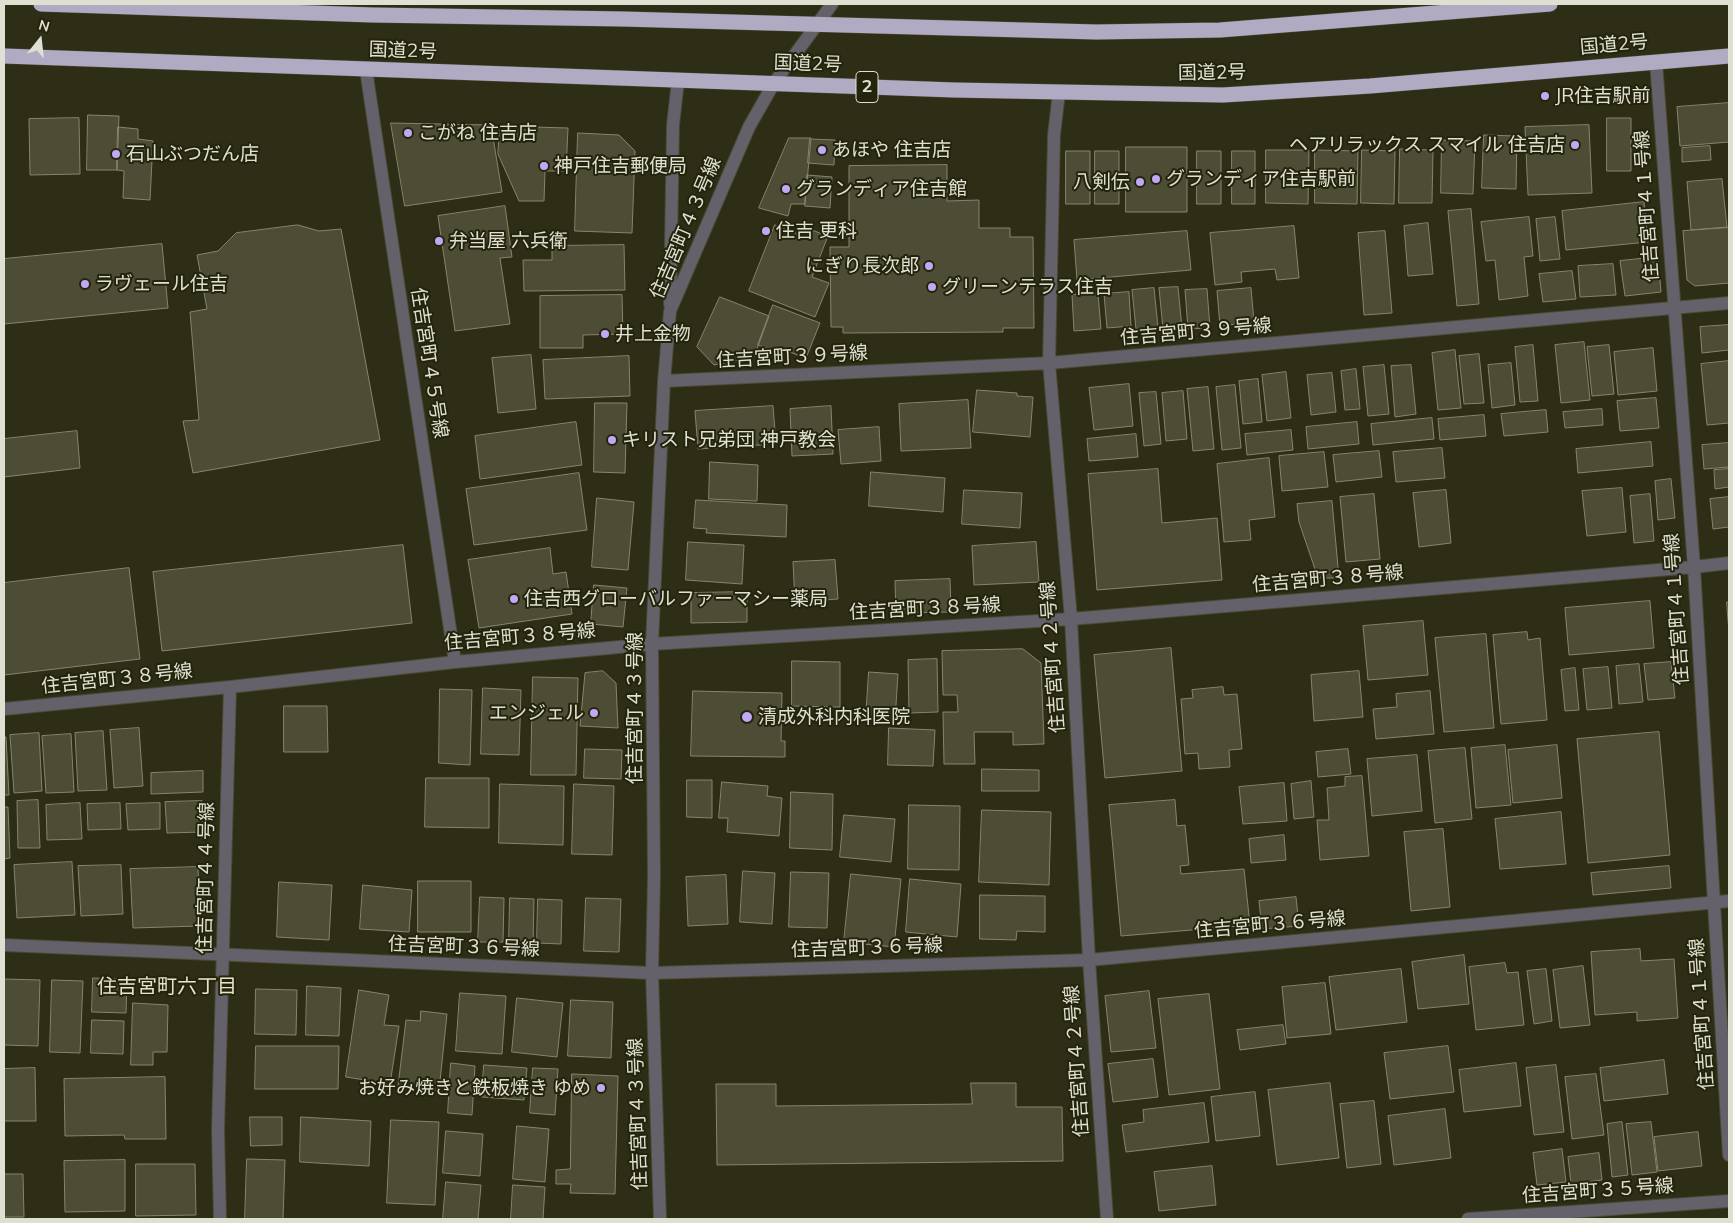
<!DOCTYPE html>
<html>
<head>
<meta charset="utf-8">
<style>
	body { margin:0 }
	#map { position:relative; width:1733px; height:1223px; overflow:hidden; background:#2e2d16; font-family:Mulish,sans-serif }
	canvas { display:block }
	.frame { position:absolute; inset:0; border:5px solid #e0e0d2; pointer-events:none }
	.north { position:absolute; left:15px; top:15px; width:50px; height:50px; -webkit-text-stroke:4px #24230c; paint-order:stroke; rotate:16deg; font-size:14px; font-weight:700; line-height:20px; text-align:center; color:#e0e0d2 }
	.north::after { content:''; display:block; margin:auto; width:18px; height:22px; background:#e0e0d2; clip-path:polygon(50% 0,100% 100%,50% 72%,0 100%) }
</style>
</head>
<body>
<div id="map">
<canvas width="1733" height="1223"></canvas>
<div class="frame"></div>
<div class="north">N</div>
</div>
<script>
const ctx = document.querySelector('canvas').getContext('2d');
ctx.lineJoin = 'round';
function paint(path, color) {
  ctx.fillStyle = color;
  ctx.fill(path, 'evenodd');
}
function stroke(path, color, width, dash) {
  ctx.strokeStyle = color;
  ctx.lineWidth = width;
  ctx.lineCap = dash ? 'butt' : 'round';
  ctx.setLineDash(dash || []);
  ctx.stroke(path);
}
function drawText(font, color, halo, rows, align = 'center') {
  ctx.font = font + ' Mulish,"Noto Sans JP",sans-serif';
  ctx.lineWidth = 4;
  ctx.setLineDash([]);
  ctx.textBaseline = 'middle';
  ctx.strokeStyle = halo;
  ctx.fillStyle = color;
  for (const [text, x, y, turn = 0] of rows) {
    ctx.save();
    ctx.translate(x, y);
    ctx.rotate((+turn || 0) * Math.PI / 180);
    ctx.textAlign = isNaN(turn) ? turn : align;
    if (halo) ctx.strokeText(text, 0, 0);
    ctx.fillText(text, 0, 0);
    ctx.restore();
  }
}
const building = new Path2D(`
	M1729 103V142L1680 146 1677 107Z
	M88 115 119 116 117 170H87Z
	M79 118 80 174 30 175 29 119Z
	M1607 118H1631V171H1607Z
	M391 123 491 125 502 192 405 206Z
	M1589 125 1592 193 1528 195 1525 127Z
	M500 126 568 128 566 171H545L544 201H519L498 154Z
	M118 127 138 129V139L153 141 150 200 123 198 124 171 117 170Z
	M578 133 619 135 635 151 632 233 575 231Z
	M1484 135 1517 136 1516 189 1482 188Z
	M789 138H811L805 204H791L788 216 759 208Z
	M810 139 835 140 834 165 808 163Z
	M1442 140 1475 141 1473 194 1441 193Z
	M1710 146 1711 160 1682 162V148Z
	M1126 147H1187V212H1126Z
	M1400 149 1433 150 1432 203H1399Z
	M1266 150H1309L1308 204 1266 203Z
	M1315 150 1358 151 1357 204 1315 203Z
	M1362 150 1395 151 1394 204 1361 203Z
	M1066 151H1090V204H1066Z
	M1095 151H1119V204H1095Z
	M1197 151H1221V204H1197Z
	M1232 151H1255V204H1232Z
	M947 165V201L979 200V228H1010V237H1033L1034 328H1003V332L843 333V327H831L830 247H849V166Z
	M807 175 832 177 830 208 805 206Z
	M1722 179 1727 227 1691 230 1687 182Z
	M1644 202 1648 242 1566 250 1562 211Z
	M505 206 512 257 500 258 510 324 455 331 438 216Z
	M1471 209 1479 304 1457 306 1448 211Z
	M1529 217 1533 256 1524 257 1528 296 1499 300 1495 260 1486 261 1481 222Z
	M1555 217 1560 259 1540 261 1536 219Z
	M1428 223 1433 274 1408 276 1404 226Z
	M298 225 319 231 341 229 380 440 193 473 183 421 199 420 190 312 207 309 197 255 218 251 236 233Z
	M775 225 798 234 801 226 828 236 812 277 829 283 815 317 749 291Z
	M1294 226 1299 278 1277 280 1275 269 1241 272 1242 282 1215 285 1210 233Z
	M1729 228V283L1695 286 1687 280 1683 231Z
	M1187 231 1191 270 1077 280 1074 240Z
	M1385 231 1392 313 1364 315 1358 233Z
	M162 244 168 308 4 324V259Z
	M624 245 625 290 524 291 523 260H552V246Z
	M1658 257 1661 292 1625 296 1620 261Z
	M1613 264 1616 295 1580 297 1578 266Z
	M1572 271 1576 299 1543 302 1539 274Z
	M1178 287 1182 328 1163 329 1159 288Z
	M1154 288 1158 327 1136 329 1132 290Z
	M1251 288 1254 322 1220 326 1217 291Z
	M1207 289 1210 328 1188 329 1185 290Z
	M1129 292 1131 326 1107 328 1104 294Z
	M1098 293 1101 329 1074 331 1072 295Z
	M622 295 623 334 583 335V348H540V296Z
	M720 297 769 316 754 357 714 365 697 347Z
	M773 305 820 323 806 358 784 350 782 354 758 345Z
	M1729 325V350L1702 353 1700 327Z
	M1584 342 1590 400 1561 403 1555 345Z
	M1533 345 1538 401 1520 402 1515 347Z
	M1609 345 1614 394 1592 396 1587 347Z
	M1653 348 1657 391 1618 395 1614 352Z
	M1455 350 1461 408 1438 410 1432 353Z
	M1479 354 1484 403 1464 404 1459 356Z
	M531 355 536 409 498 413 492 358Z
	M629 356 630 396 545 399 543 360Z
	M1729 361V423L1707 425 1701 364Z
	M1511 363 1515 405 1492 408 1488 365Z
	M1384 365 1389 414 1368 416 1363 367Z
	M1411 365 1416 414 1395 417 1391 366Z
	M1356 369 1360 409 1345 410 1341 371Z
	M1286 372 1291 418 1267 421 1262 375Z
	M1332 373 1336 412 1311 415 1307 375Z
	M1258 379 1262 422 1243 424 1239 381Z
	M1129 384 1133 426 1094 430 1089 388Z
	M1235 385 1241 448 1222 450 1216 387Z
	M1208 387 1214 449 1193 451 1187 389Z
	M977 390 1017 393V396L1033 397 1030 437 973 432Z
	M1183 391 1187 439 1166 441 1162 393Z
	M1156 392 1161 444 1144 446 1139 393Z
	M1656 398 1659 428 1620 431 1617 401Z
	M968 400 971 448 901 451 899 404Z
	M595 403H627L625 473 594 472Z
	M773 406 776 444 698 449 695 411Z
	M831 406 833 454 792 456 790 409Z
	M1602 409 1603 425 1565 428 1563 412Z
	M1546 410 1548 432 1504 436 1501 414Z
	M1484 415 1486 436 1440 440 1438 419Z
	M1432 418 1434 439 1373 445 1371 424Z
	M576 422 582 465 480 479 475 436Z
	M1357 422 1359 444 1308 449 1306 427Z
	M879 427 881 461 841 464 838 430Z
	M1291 430 1293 450 1247 455 1245 434Z
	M77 431 80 468 4 477V439Z
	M1136 434 1138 457 1089 461 1087 439Z
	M1651 442 1653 466 1578 473 1576 449Z
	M1729 443V467L1704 469 1702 445Z
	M1442 448 1445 478 1396 482 1393 452Z
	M1379 451 1382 477 1336 482 1333 455Z
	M1324 452 1328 487 1282 491 1279 456Z
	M1269 458 1275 517 1249 520 1251 540 1224 542 1217 464Z
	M710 462 758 465 757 501 709 499Z
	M1158 469 1162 523 1217 518 1222 580 1097 590 1088 474Z
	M1729 469V487L1715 489 1714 470Z
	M871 472 945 478 943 512 869 506Z
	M579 473 587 530 474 545 466 489Z
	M1671 479 1675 518 1658 520 1655 481Z
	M1622 488 1626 532 1587 536 1582 491Z
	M964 490 1022 493 1020 528 962 524Z
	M1446 490 1451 543 1419 547 1413 493Z
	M1374 494 1380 559 1346 562 1340 497Z
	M1650 494 1654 541 1634 543 1630 496Z
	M1729 497V527L1713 529 1710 499Z
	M597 498 634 502 628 570 592 567Z
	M696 500 787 505 786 537 706 533 707 529 694 528Z
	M1332 501 1339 578H1318L1299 522 1297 504Z
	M688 542 744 545 742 584 686 580Z
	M1036 542 1039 582 974 585 972 546Z
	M403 545 412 623 162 651 153 572Z
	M550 548 553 574 566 572 572 614 479 628 468 560Z
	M835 560 838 599 795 602 793 562Z
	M129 568 140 659 4 675V583Z
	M950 579 951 612 896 613 895 581Z
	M594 585 627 588 623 627 591 624Z
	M747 592V622L691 623V593Z
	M1650 601 1654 648 1569 655 1565 608Z
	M1727 602H1729V632Z
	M1423 621 1428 675 1368 680 1363 626Z
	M1527 632 1528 640 1540 638 1547 720 1501 724 1493 635Z
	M1486 634 1494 728 1444 732 1435 638Z
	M1171 648 1182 771 1105 778 1094 655Z
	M1023 649 1041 663 1044 744 1013 745V732H974L975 764H944L943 712H958L957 695H943L942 651Z
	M937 659 938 712 909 713 908 660Z
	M792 661 840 662V707L792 706Z
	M1671 662 1675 698 1648 700 1644 664Z
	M1639 664 1643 702 1619 704 1616 666Z
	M1608 667 1612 708 1587 710 1583 669Z
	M1575 668 1579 710 1565 711 1561 670Z
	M603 671 616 683 618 728 580 726 585 673Z
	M1359 671 1363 717 1314 721 1311 675Z
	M869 672 898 674 895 720 866 718Z
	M533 677 578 678 576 775H531Z
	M1223 687 1224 695 1237 694 1242 749 1229 750 1230 767 1199 769 1198 753 1185 754 1181 699 1193 698 1192 690Z
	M483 688 521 690 519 755 481 754Z
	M440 689 472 690 470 765 439 763Z
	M693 691 782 693 781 741H785V757L691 756Z
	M1430 691 1434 734 1376 739 1373 709 1397 707 1396 694Z
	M284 706H327L328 752H284Z
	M139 728 143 786 114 788 110 730Z
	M889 728 935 730 933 766 888 765Z
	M103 731 107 790 78 791 75 733Z
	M1659 732 1670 855 1588 863 1577 739Z
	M39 733 42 791 14 793 10 735Z
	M71 734 74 792 46 793 42 736Z
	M4 737H6L9 795H4Z
	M1505 745 1511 805 1476 808 1471 748Z
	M1557 745 1562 798 1513 803 1508 750Z
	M1465 748 1472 819 1435 823 1428 751Z
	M585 749 622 750 621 779 584 778Z
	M1348 749 1351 774 1318 777 1316 752Z
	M1417 755 1422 811 1372 816 1367 759Z
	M982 769 1039 770V791H982Z
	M203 771V792L151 794V773Z
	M1362 776 1369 856 1320 860 1317 820H1329L1327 788 1345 786V777Z
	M426 778H489V828L425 827Z
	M687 780H712V818L687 817Z
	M1311 781 1314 817 1294 819 1291 784Z
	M722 782 768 786 767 796 782 798 779 836 727 832 728 818H719Z
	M1284 783 1287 821 1243 824 1239 787Z
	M500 784 564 786 563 845 499 843Z
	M574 784 614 786 612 855 572 854Z
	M791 792 833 794 832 850 790 848Z
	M38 800 40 848H18L17 801Z
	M1175 800 1177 826 1185 825 1189 865 1180 866 1181 874 1244 869 1250 925 1121 936 1109 805Z
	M202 801 203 832 167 833 165 802Z
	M80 803 82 839 47 840 46 805Z
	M120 803 121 829 88 830 87 804Z
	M160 803V829L128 830 126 804Z
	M909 805 960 806 959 870 908 869Z
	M4 807H8L10 858 4 859Z
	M982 810 1051 812 1049 885 979 882Z
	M1561 812 1566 864 1500 869 1495 819Z
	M844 815 895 819 891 862 840 857Z
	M1443 829 1450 907 1411 911 1404 832Z
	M1284 835 1286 860 1251 863 1249 839Z
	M72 862 75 915 17 918 14 865Z
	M121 865 123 914 81 916 78 866Z
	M1669 866 1671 888 1593 895 1591 873Z
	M198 867 200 926 133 928 130 869Z
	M743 871 775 873 772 924 740 922Z
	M791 872 829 873 827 928 789 927Z
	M851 874 901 879 894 947 844 942Z
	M726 875 728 924 688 926 686 877Z
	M910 879 961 884 957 937 906 932Z
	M418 881H471V932H418Z
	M279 882 332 885 329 940 277 937Z
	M363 885 412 890 409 932 360 929Z
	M980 895 1045 896V932L1017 931 1016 940 980 939Z
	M480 897 504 898 503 942H478Z
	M1296 897 1299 926 1262 929 1259 901Z
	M510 898 534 899 533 944 509 943Z
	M586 898 621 899 619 952 584 951Z
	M538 899 562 900 561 944 537 943Z
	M1640 949 1641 961 1674 959 1678 1018 1637 1021V1012L1595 1015 1591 952Z
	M1464 955 1469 1004 1418 1009 1412 962Z
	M1505 963 1507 973 1518 972 1524 1025 1476 1030 1469 967Z
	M1583 966 1590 1025 1560 1028 1553 970Z
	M1401 969 1407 1022 1336 1030 1329 977Z
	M1546 969 1552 1021 1534 1024 1527 971Z
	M93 978 127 979 126 1013 92 1012Z
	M4 979 40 980 38 1046 4 1045Z
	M52 980 83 981 80 1053 50 1052Z
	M1325 983 1331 1034 1287 1038 1282 987Z
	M307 986 341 988 339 1036 306 1035Z
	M256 989 297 990 296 1035 255 1034Z
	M359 990 389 995 384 1025 399 1026 390 1084 346 1077Z
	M1149 991 1156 1048 1111 1052 1105 996Z
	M460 993 506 996 502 1054 456 1051Z
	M1209 994 1220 1089 1169 1095 1158 999Z
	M517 998 563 1003 557 1057 512 1052Z
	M571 1000 613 1002 611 1058 568 1056Z
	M133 1003 168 1005 167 1052H153V1065H131Z
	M421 1011 447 1014 439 1091 398 1086 406 1020 420 1021Z
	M92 1020 124 1021 123 1054 91 1053Z
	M1283 1025 1286 1044 1240 1050 1237 1030Z
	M256 1046H339L338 1089H255Z
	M1448 1046 1454 1092 1390 1099 1384 1053Z
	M1153 1059 1158 1097 1113 1102 1108 1064Z
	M1664 1060 1668 1094 1604 1101 1600 1068Z
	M451 1063 475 1066 472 1115 448 1113Z
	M1516 1063 1521 1106 1464 1112 1459 1070Z
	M484 1065 527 1068 524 1100 482 1097Z
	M1556 1065 1564 1132 1534 1135 1526 1068Z
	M35 1068 36 1121H4V1069Z
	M533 1068 558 1069 555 1115 530 1113Z
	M572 1074 618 1076 615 1194 570 1193 571 1184H556V1170L570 1169Z
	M1596 1074 1604 1135 1572 1139 1565 1077Z
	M165 1077 166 1139H125L124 1135 65 1136 64 1079Z
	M971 1083H1016V1107H1062L1063 1161 717 1165 716 1084H776V1106L972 1104Z
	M1330 1083 1339 1158 1277 1165 1268 1090Z
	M1255 1092 1260 1136 1216 1141 1211 1097Z
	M1374 1101 1381 1164 1347 1168 1340 1104Z
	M1204 1103 1209 1142 1126 1152 1122 1125 1144 1122 1143 1110Z
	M1445 1109 1451 1158 1394 1165 1388 1116Z
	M250 1117H282V1145L251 1146Z
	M301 1117 371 1121 369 1166 300 1162Z
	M391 1120 439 1122 435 1205 387 1203Z
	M1622 1122 1628 1175 1612 1177 1607 1124Z
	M1651 1122 1657 1172 1632 1175 1626 1124Z
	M517 1126 549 1129 545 1182 513 1179Z
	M446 1131 483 1134 480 1176 443 1173Z
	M1698 1132 1702 1166 1658 1171 1654 1137Z
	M1562 1149 1566 1182 1537 1185 1533 1153Z
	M1599 1153 1602 1180 1571 1184 1568 1157Z
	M247 1159 285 1160 283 1219H245Z
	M125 1160V1211L65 1212 64 1161Z
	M136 1164H195L196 1215 136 1216Z
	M1212 1166 1216 1205 1159 1211 1154 1172Z
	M4 1174H23L24 1217H4Z
	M446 1182 481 1185 478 1219H443Z
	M513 1185 545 1187 543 1219H511Z`);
paint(building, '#4d4c35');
stroke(building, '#86856c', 1);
const minor = new Path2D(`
	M1656 62 1694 567 1729 1155
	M366 70 455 662
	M1059 92 1054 135 1049 363 1071 619 1089 960 1107 1219
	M670 304 673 125 678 81
	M664 381 1049 363 1729 303
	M4 709 230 687 455 662 652 644 1071 619 1694 567 1729 563
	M4 945 652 973 1089 960 1729 901
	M220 1219 218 1130 230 687
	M660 1219 652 973 654 876 652 644 664 381 670 311 749 127 774 83 832 4
	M1468 1219 1729 1201`);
const highway = new Path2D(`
	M41 4 373 15 623 19 1096 32 1220 30 1550 4
	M4 56 954 90 1223 95 1370 86 1729 56`);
stroke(minor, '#4a4a34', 14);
stroke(highway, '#4a4a34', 16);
stroke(minor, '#64616b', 12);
stroke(highway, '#b1aac3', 15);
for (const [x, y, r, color] of [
	[1545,96,5,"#c0a8f4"],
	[408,133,5,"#c0a8f4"],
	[1575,145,5,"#c0a8f4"],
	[822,150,5,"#c0a8f4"],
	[116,154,5,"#c0a8f4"],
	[544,166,5,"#c0a8f4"],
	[1156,179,5,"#c0a8f4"],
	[1140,182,5,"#c0a8f4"],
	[786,189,5,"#c0a8f4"],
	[766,231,5,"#c0a8f4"],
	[439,241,5,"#c0a8f4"],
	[929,266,5,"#c0a8f4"],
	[85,284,5,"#c0a8f4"],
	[932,287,5,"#c0a8f4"],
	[605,334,5,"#c0a8f4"],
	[612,440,5,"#c0a8f4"],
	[514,599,5,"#c0a8f4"],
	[594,713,5,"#c0a8f4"],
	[747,717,6,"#c0a8f4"],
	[601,1088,5,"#c0a8f4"]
]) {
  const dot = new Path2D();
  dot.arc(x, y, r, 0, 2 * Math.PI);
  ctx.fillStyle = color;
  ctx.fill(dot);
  stroke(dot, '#24230c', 2);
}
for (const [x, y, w] of [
	[867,87,22]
]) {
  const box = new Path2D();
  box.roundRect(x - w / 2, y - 15.5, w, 31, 4);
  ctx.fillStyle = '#24230c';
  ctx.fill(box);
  stroke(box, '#e0e0d2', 1);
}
drawText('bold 18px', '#e0e0d2', null, [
	["2",867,87]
]);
drawText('19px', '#e0e0d2', '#24230c', [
	["国道2号",1614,45,-5],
	["国道2号",403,51,2],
	["国道2号",808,64,2],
	["国道2号",1212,73,-1],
	["住吉宮町４１号線",1647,206,-94],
	["住吉宮町４３号線",686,228,-67],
	["住吉宮町３９号線",1196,332,-5],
	["住吉宮町３９号線",792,357,-3],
	["住吉宮町４５号線",429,363,81],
	["住吉宮町３８号線",1328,579,-5],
	["住吉宮町３８号線",925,609,-3],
	["住吉宮町４１号線",1677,609,-94],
	["住吉宮町３８号線",520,637,-5],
	["住吉宮町４２号線",1053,657,-94],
	["住吉宮町３８号線",117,679,-6],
	["住吉宮町４３号線",635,708,-90],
	["住吉宮町４４号線",206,878,-89],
	["住吉宮町３６号線",1270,925,-5],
	["住吉宮町３６号線",464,947,2],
	["住吉宮町３６号線",867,948,-2],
	["住吉宮町４１号線",1702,1014,-94],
	["住吉宮町４２号線",1077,1061,-94],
	["住吉宮町４３号線",638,1114,-92],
	["住吉宮町３５号線",1598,1191,-4]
]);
drawText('19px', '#e0e0d2', '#24230c', [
	["JR住吉駅前",1555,96],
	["こがね 住吉店",418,133],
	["ヘアリラックス スマイル 住吉店",1565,145,"right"],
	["あほや 住吉店",832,150],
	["石山ぶつだん店",126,154],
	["神戸住吉郵便局",554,166],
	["グランディア住吉駅前",1166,179],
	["八剣伝",1130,182,"right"],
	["グランディア住吉館",796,189],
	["住吉 更科",776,231],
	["弁当屋 六兵衛",449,241],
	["にぎり長次郎",919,266,"right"],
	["ラヴェール住吉",95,284],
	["グリーンテラス住吉",942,287],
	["井上金物",615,334],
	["キリスト兄弟団 神戸教会",622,440],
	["住吉西グローバルファーマシー薬局",524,599],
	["エンジェル",584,713,"right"],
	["清成外科内科医院",758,717],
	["お好み焼きと鉄板焼き ゆめ",591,1088,"right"]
], 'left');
drawText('20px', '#e4e4c8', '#24230c', [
	["住吉宮町六丁目",167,987]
]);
</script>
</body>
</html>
